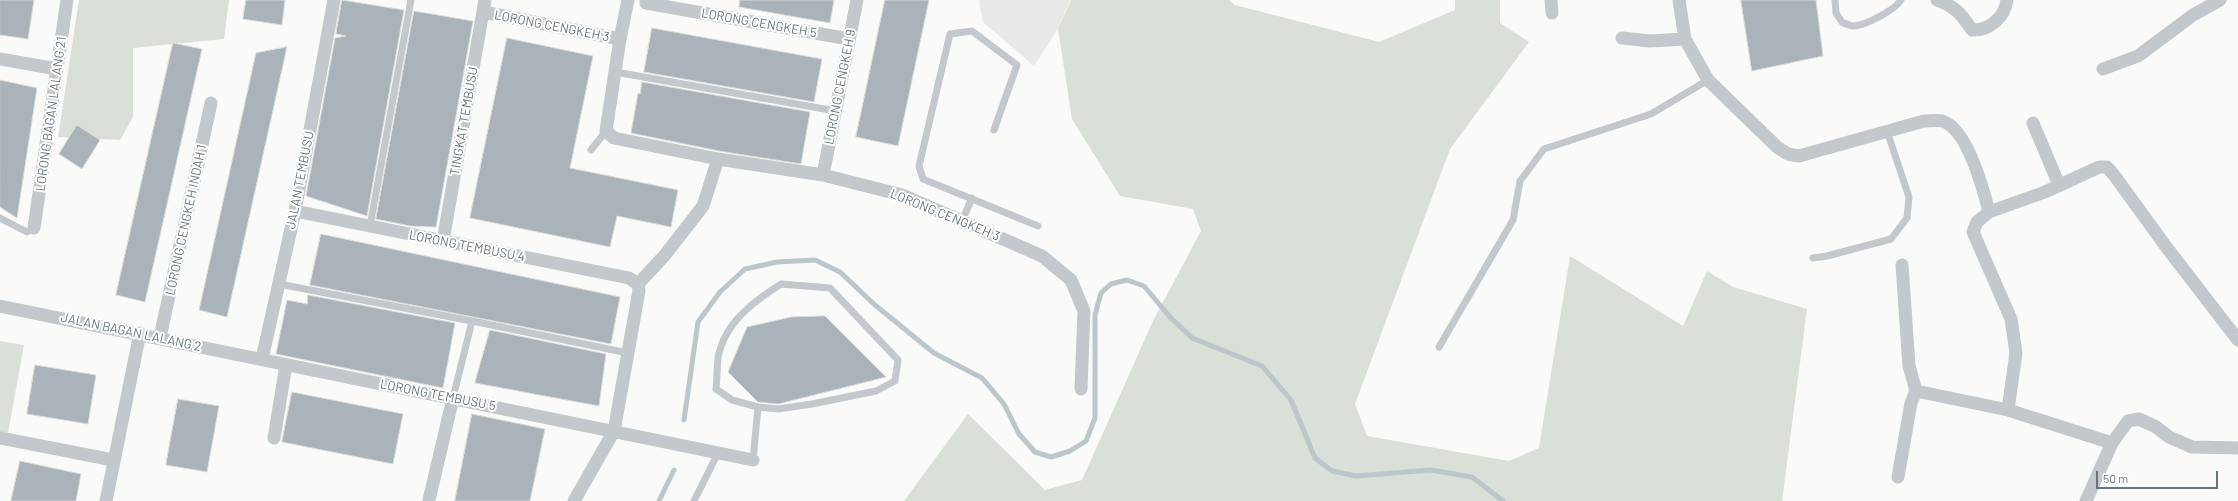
<!DOCTYPE html>
<html>
<head>
<meta charset="utf-8">
<style>
	body { margin:0 }
	#map { position:relative; width:2238px; height:501px; overflow:hidden; background:#fafaf8; font-family:Barlow,sans-serif }
	canvas { display:block }
	.scale { position:absolute; left:2096px; top:471px; width:122px; height:18px; box-sizing:border-box; border:2px solid #657683; border-top:0; padding-left:5px; font-size:12px; line-height:14px; white-space:nowrap; color:#657683; -webkit-text-stroke:3px #fff; paint-order:stroke }
</style>
</head>
<body>
<div id="map">
<canvas width="2238" height="501"></canvas>
<div class="scale">50 m</div>
</div>
<script>
const ctx = document.querySelector('canvas').getContext('2d');
ctx.lineJoin = 'round';
function paint(path, color) {
  ctx.fillStyle = color;
  ctx.fill(path, 'evenodd');
}
function stroke(path, color, width, dash) {
  ctx.strokeStyle = color;
  ctx.lineWidth = width;
  ctx.lineCap = dash ? 'butt' : 'round';
  ctx.setLineDash(dash || []);
  ctx.stroke(path);
}
function drawText(font, color, halo, rows, align = 'center') {
  ctx.font = font + ' Barlow,sans-serif';
  ctx.lineWidth = 4;
  ctx.setLineDash([]);
  ctx.textBaseline = 'middle';
  ctx.strokeStyle = halo;
  ctx.fillStyle = color;
  for (const [text, x, y, turn = 0] of rows) {
    ctx.save();
    ctx.translate(x, y);
    ctx.rotate((+turn || 0) * Math.PI / 180);
    ctx.textAlign = isNaN(turn) ? turn : align;
    if (halo) ctx.strokeText(text, 0, 0);
    ctx.fillText(text, 0, 0);
    ctx.restore();
  }
}
paint(new Path2D(`
	M979 0H1070L1058 29 1034 66 983 22Z`), '#e8e9e9');
paint(new Path2D(`
	M79 0H229L224 39 133 48V117L120 140 58 137Z
	M1071 0H1229L1235 5 1379 42 1455 10V0H1500V23L1529 42 1450 149 1355 404 1367 436 1509 461 1539 448 1570 256 1683 326 1707 271 1733 287 1807 309 1782 501H904L968 414 1045 490 1082 480 1153 321 1201 231 1193 209 1120 196 1072 119 1058 29Z
	M0 341 24 345 8 433 0 432Z`), '#dadfd7');
stroke(new Path2D(`
	M684 420 698 322 720 292 745 269 777 262 815 260 840 272 875 305 934 353 982 378 1004 404 1019 434 1035 452 1051 457 1070 451 1086 441 1095 418V315L1101 293 1111 284 1127 280 1144 286 1170 317 1192 338 1262 366 1291 400 1315 458 1332 471 1356 476 1431 470 1472 477 1503 501
	M659 501 674 470`), '#bbc7cb', 5);
const building = new Path2D(`
	M0 0H34L28 39 0 35Z
	M246 0H285L282 25 243 19Z
	M342 0 404 10 367 216 306 196 335 38 346 36 336 34Z
	M740 0H834L830 23 739 7Z
	M885 0H929L898 146 856 137Z
	M1741 0H1816L1823 56 1752 71Z
	M414 11 473 21 436 227 410 226 376 219Z
	M652 28 822 59 814 102 644 72Z
	M507 38 593 56 570 168 678 190 671 227 617 216 610 247 470 218Z
	M173 43 202 49 145 302 116 295Z
	M287 47 227 317 199 310 256 53Z
	M0 80 37 88 17 218 0 207Z
	M642 82 810 112 801 164 719 151 631 133 638 93 640 94Z
	M77 125 100 140 82 169 59 154Z
	M321 234 620 297 611 344 310 285Z
	M308 295 455 323 443 388 276 354 287 300 307 304Z
	M825 316 886 377 778 404 758 402 728 372 747 327 791 317Z
	M490 330 606 354 599 406 475 383Z
	M35 365 96 375 88 424 27 414Z
	M292 392 403 414 393 464 282 442Z
	M178 399 219 406 207 472 166 465Z
	M472 414 545 429 530 501H455Z
	M20 461 81 474 76 501H11Z`);
paint(building, '#aab3b9');
stroke(building, '#dcdcda', 1);
stroke(new Path2D(`
	M1835 0 1836 13 1842 22C1846 24 1850 26 1854 26 1866 25 1895 10 1901 0
	M615 72 836 111
	M994 130 1017 65 972 31 950 34 919 166 923 179 1038 226
	M591 150 606 131
	M0 218 27 232 34 228
	M962 221 972 198
	M370 226 411 0
	M1813 258 1827 256 1891 239 1907 218 1909 197 1887 131
	M279 284 472 321 453 398
	M781 284 830 288 898 360 895 381 876 391 812 404 778 409 758 407 732 400 716 389C717 379 717 368 718 358 724 323 754 301 781 284Z
	M472 321 628 353
	M1439 347 1513 220 1520 181 1544 149 1651 114 1708 80
	M753 460 758 407
	M694 501 718 453`), '#c3c8cc', 7);
stroke(new Path2D(`
	M628 0 620 39 606 131 614 138 718 159 823 175 902 195 1042 256 1071 280 1084 311 1081 389
	M1551 0 1552 13
	M1679 0 1685 39 1708 80 1777 147 1788 154 1799 156 1924 121C1930 121 1940 119 1945 122 1968 133 1983 188 1989 212
	M1937 0C1955 6 1962 15 1972 30 1989 31 2005 17 2007 0
	M646 3 849 39
	M483 12 620 39
	M1622 38 1650 41 1685 39
	M0 59 57 69
	M2103 69 2138 56 2193 15 2220 0
	M2033 123 2059 185
	M823 175 857 0
	M295 211 629 278 638 284
	M34 228 67 0
	M443 241 485 0
	M0 306 753 460
	M160 337 211 103
	M262 359 295 211 334 0
	M1916 391 2008 410 2112 443
	M2008 410 2016 353 2011 319 1973 232 1977 222 1989 212 2045 192 2099 167H2107L2114 175 2167 248 2238 340
	M0 438 113 460
	M274 438 286 365
	M1898 477 1911 403 1916 391 1909 366 1902 265
	M429 500 453 398
	M106 501 140 333
	M574 501 614 431 639 291 638 284 665 255 703 206 718 159
	M2086 501 2112 443 2128 421 2139 419 2156 427 2169 437 2192 447 2238 448`), '#c3c8cc', 13);
drawText('13px', '#657683', '#fff', [
	["LORONG CENGKEH 5",759,23,10],
	["LORONG CENGKEH 3",552,26,11],
	["LORONG CENGKEH 9",840,87,-79],
	["LORONG BAGAN LALANG 21",51,114,-82],
	["TINGKAT TEMBUSU",464,121,-80],
	["JALAN TEMBUSU",300,180,-79],
	["LORONG CENGKEH 3",945,215,22],
	["LORONG CENGKEH INDAH 1",186,220,-78],
	["LORONG TEMBUSU 4",467,246,11],
	["JALAN BAGAN LALANG 2",131,332,12],
	["LORONG TEMBUSU 5",438,395,11]
]);
</script>
</body>
</html>
